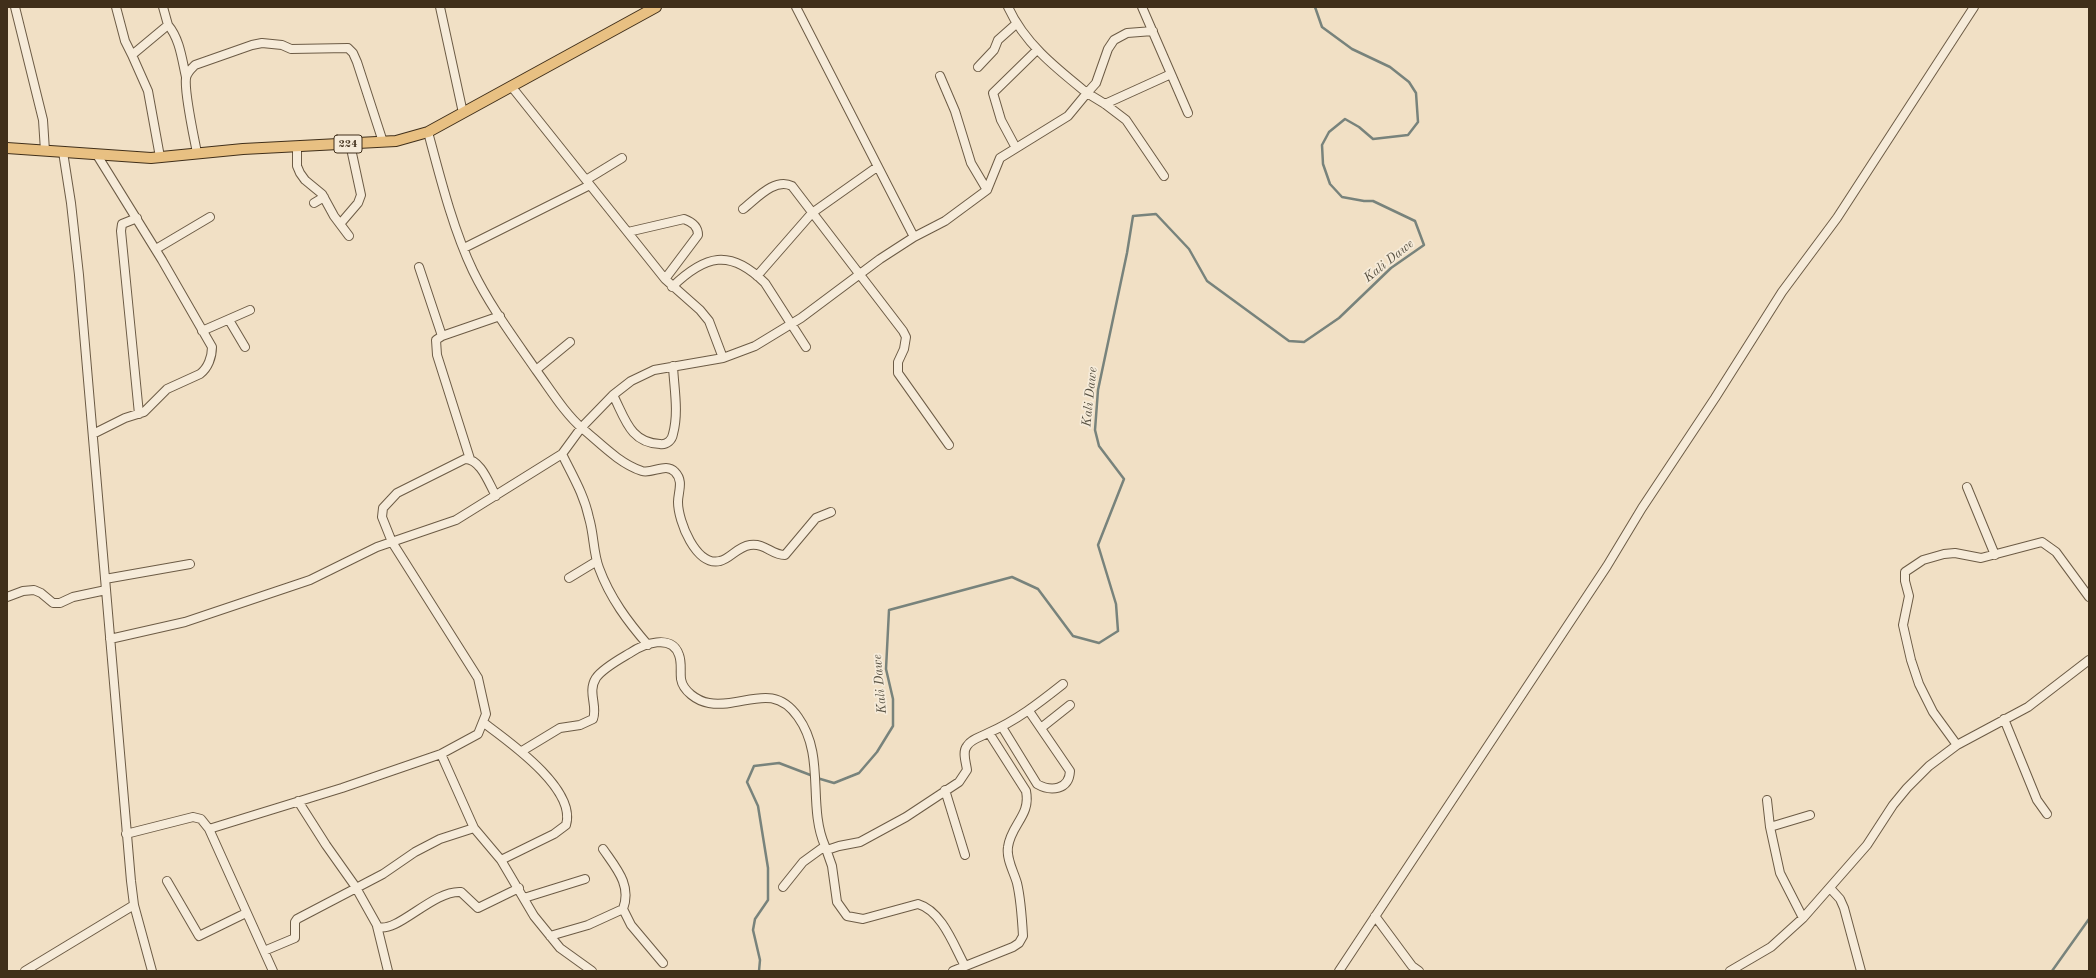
<!DOCTYPE html>
<html>
<head>
<meta charset="utf-8">
<style>
	body { margin:0 }
	#map { position:relative; width:2096px; height:978px; overflow:hidden; background:#f1e0c5; font-family:"Old Standard TT",serif }
	canvas { display:block }
	.frame { position:absolute; inset:0; border:8px solid #402f1a; pointer-events:none }
</style>
</head>
<body>
<div id="map">
<canvas width="2096" height="978"></canvas>
<div class="frame"></div>
</div>
<script>
const ctx = document.querySelector('canvas').getContext('2d');
ctx.lineJoin = 'round';
function stroke(path, color, width, dash) {
  ctx.strokeStyle = color;
  ctx.lineWidth = width;
  ctx.lineCap = dash ? 'butt' : 'round';
  ctx.setLineDash(dash || []);
  ctx.stroke(path);
}
function drawText(font, color, halo, rows, align = 'center') {
  ctx.font = font + ' "Old Standard TT",serif';
  ctx.lineWidth = 3.5;
  ctx.setLineDash([]);
  ctx.textBaseline = 'middle';
  ctx.strokeStyle = halo;
  ctx.fillStyle = color;
  for (const [text, x, y, turn = 0] of rows) {
    ctx.save();
    ctx.translate(x, y);
    ctx.rotate((+turn || 0) * Math.PI / 180);
    ctx.textAlign = isNaN(turn) ? turn : align;
    if (halo) ctx.strokeText(text, 0, 0);
    ctx.fillText(text, 0, 0);
    ctx.restore();
  }
}
stroke(new Path2D(`
	M817 778 834 783 859 773 877 752 893 726V699L886 669 889 610 1012 577 1038 589 1073 636 1099 643 1118 631 1116 604 1098 545 1124 479 1099 446 1095 430 1098 390 1127 253 1133 216 1156 214 1189 249 1207 281 1289 341 1304 342 1339 318 1391 268 1424 245 1415 221 1373 201H1364L1342 197 1330 184 1323 164 1322 145 1329 132 1345 119 1359 127 1373 139 1408 135 1418 122 1416 93 1409 82 1390 67 1352 49 1322 27 1315 7
	M759 971 760 960 753 930 755 919 768 900V868L758 806 747 782 754 766 779 763 813 776
	M2052 971 2089 919`), '#78837c', 2.5);
const minor = new Path2D(`
	M15 7 43 120 45 151
	M116 7 125 41 132 55
	M440 7 463 113
	M796 7 914 237
	M1142 7 1188 113
	M168 25C180 39 182 60 186 77
	M1153 31 1127 33 1114 40 1108 49 1096 83 1087 93 1105 104 1126 120 1164 176
	M978 67 994 50 998 40 1016 24
	M940 76 955 111 971 163 987 190
	M511 86 665 279 700 310 709 321 723 358
	M1105 104 1171 74
	M428 132C440 177 453 229 473 271 490 306 514 338 536 370 550 389 565 414 583 429 601 444 620 464 642 471 653 474 666 462 675 472 684 481 678 492 678 502 678 521 696 567 720 561 730 559 737 547 750 545 766 543 771 555 785 555L816 518 831 512
	M297 147V166L300 173 305 180 322 194 334 216 349 236
	M1016 148 1001 120 993 93 1037 50
	M63 152 71 203 79 275 131 881 134 905 152 971
	M197 153C194 137 184 92 186 78 187 72 192 68 195 65L252 45 262 43 282 45 291 49 348 48 353 53 357 62 383 142
	M160 157 148 91 132 55 168 25 163 7
	M586 180 622 158
	M314 203 324 197
	M743 209C756 199 775 177 792 186L903 331 906 337 904 349 898 362V373L949 445
	M137 218 122 224 121 231 139 414
	M340 224 358 203 361 195 350 144
	M628 232 684 219C692 222 698 226 698 235L665 279
	M464 248 590 185
	M156 249 210 217
	M419 267 442 336 436 340 437 355 470 459
	M757 276 812 213 877 167
	M672 287C705 255 730 248 765 283L806 347
	M229 320 245 347
	M202 331 250 310
	M442 336 500 316
	M536 370 570 342
	M613 395C625 418 630 443 660 444 667 445 672 440 673 434 679 412 674 388 673 366
	M93 434 125 418 144 412 167 389 200 374C208 368 212 357 212 347L162 260 97 155
	M562 454C572 475 584 494 589 518 594 534 593 552 599 568 610 598 628 622 648 645
	M1967 487 1995 555
	M569 578 597 561
	M105 579 190 564
	M7 597 23 591 34 590 41 593 53 603H60L73 597 106 590
	M110 639 185 622 310 580 377 547 456 520 562 454 581 428 613 395 631 381 654 370 723 358 755 346 801 318 880 259 914 237 945 221 987 190 1000 158 1068 116 1087 93C1056 68 1025 44 1008 7
	M2004 719 2037 800 2047 814
	M484 723C508 741 577 789 566 825L554 834 501 860
	M1002 727 1037 784C1051 792 1069 790 1070 771L1029 711
	M1041 728 1070 705
	M1957 745 1933 712 1919 684 1911 660 1903 625 1909 596 1905 581V572L1923 560 1944 554 1955 553 1981 558 2042 542 2056 552 2089 597
	M522 751 560 728 580 725 593 719C598 706 587 692 596 678 603 668 620 659 630 653 643 644 672 633 679 655 682 663 680 670 681 679 683 691 697 701 709 703 743 709 772 680 798 717 826 756 807 805 825 846
	M441 754 474 828 501 860 534 916 560 948 592 971
	M945 790 965 855
	M1767 800 1770 827 1780 873 1803 918
	M298 801 326 845 355 886 378 927C398 933 433 890 461 892L478 908 519 888
	M1770 827 1810 815
	M209 829 273 971
	M126 834 193 817 201 819 209 829 342 788 441 754 478 734 486 714 478 678 392 542 382 517 383 508 397 493 465 459C481 459 489 484 496 496
	M603 849C616 868 632 885 623 909L631 925 663 963
	M827 850 839 846 860 842 906 817 959 782 967 770C966 762 962 752 967 746 971 739 981 737 988 733 1016 721 1039 703 1063 684
	M167 881 199 936 246 913
	M783 887 803 862 825 846 832 866 837 902 847 916 863 919 918 904C942 911 954 946 965 966
	M1830 888 1840 899 1844 908 1861 971
	M524 898 585 879
	M1375 916 1412 966 1419 971
	M377 926 388 971
	M550 936 588 925 623 909
	M264 951 295 938V922L297 919 383 874 415 852 440 839 474 828
	M25 971 134 905
	M953 971 1013 947 1019 943 1023 936C1022 918 1021 900 1017 883 1014 872 1006 859 1008 847 1011 824 1031 816 1026 791L989 733
	M1339 971 1607 566 1642 508 1715 398 1782 292 1837 218 1974 7
	M1730 971 1771 947 1803 918 1867 845 1893 805 1907 788 1929 766 1957 745 2028 707 2089 660`);
const major = new Path2D(`
	M7 148 151 158 243 149 396 141 428 132 656 7`);
stroke(minor, '#6c5b45', 10);
stroke(major, '#402f1a', 12);
stroke(minor, '#f6ebd9', 8);
stroke(major, '#e8c082', 10);
for (const [x, y, w] of [
	[348,144,28]
]) {
  const box = new Path2D();
  box.roundRect(x - w / 2, y - 9, w, 18, 3);
  ctx.fillStyle = '#f6ebd9';
  ctx.fill(box);
  stroke(box, '#402f1a', 1);
}
drawText('bold 11px', '#402f1a', null, [
	["224",348,144]
]);
drawText('italic 13px', '#585243', '#f6ebd9', [
	["Kali Dawe",1389,261,-39],
	["Kali Dawe",1090,397,-84],
	["Kali Dawe",880,684,-95]
]);
</script>
</body>
</html>
